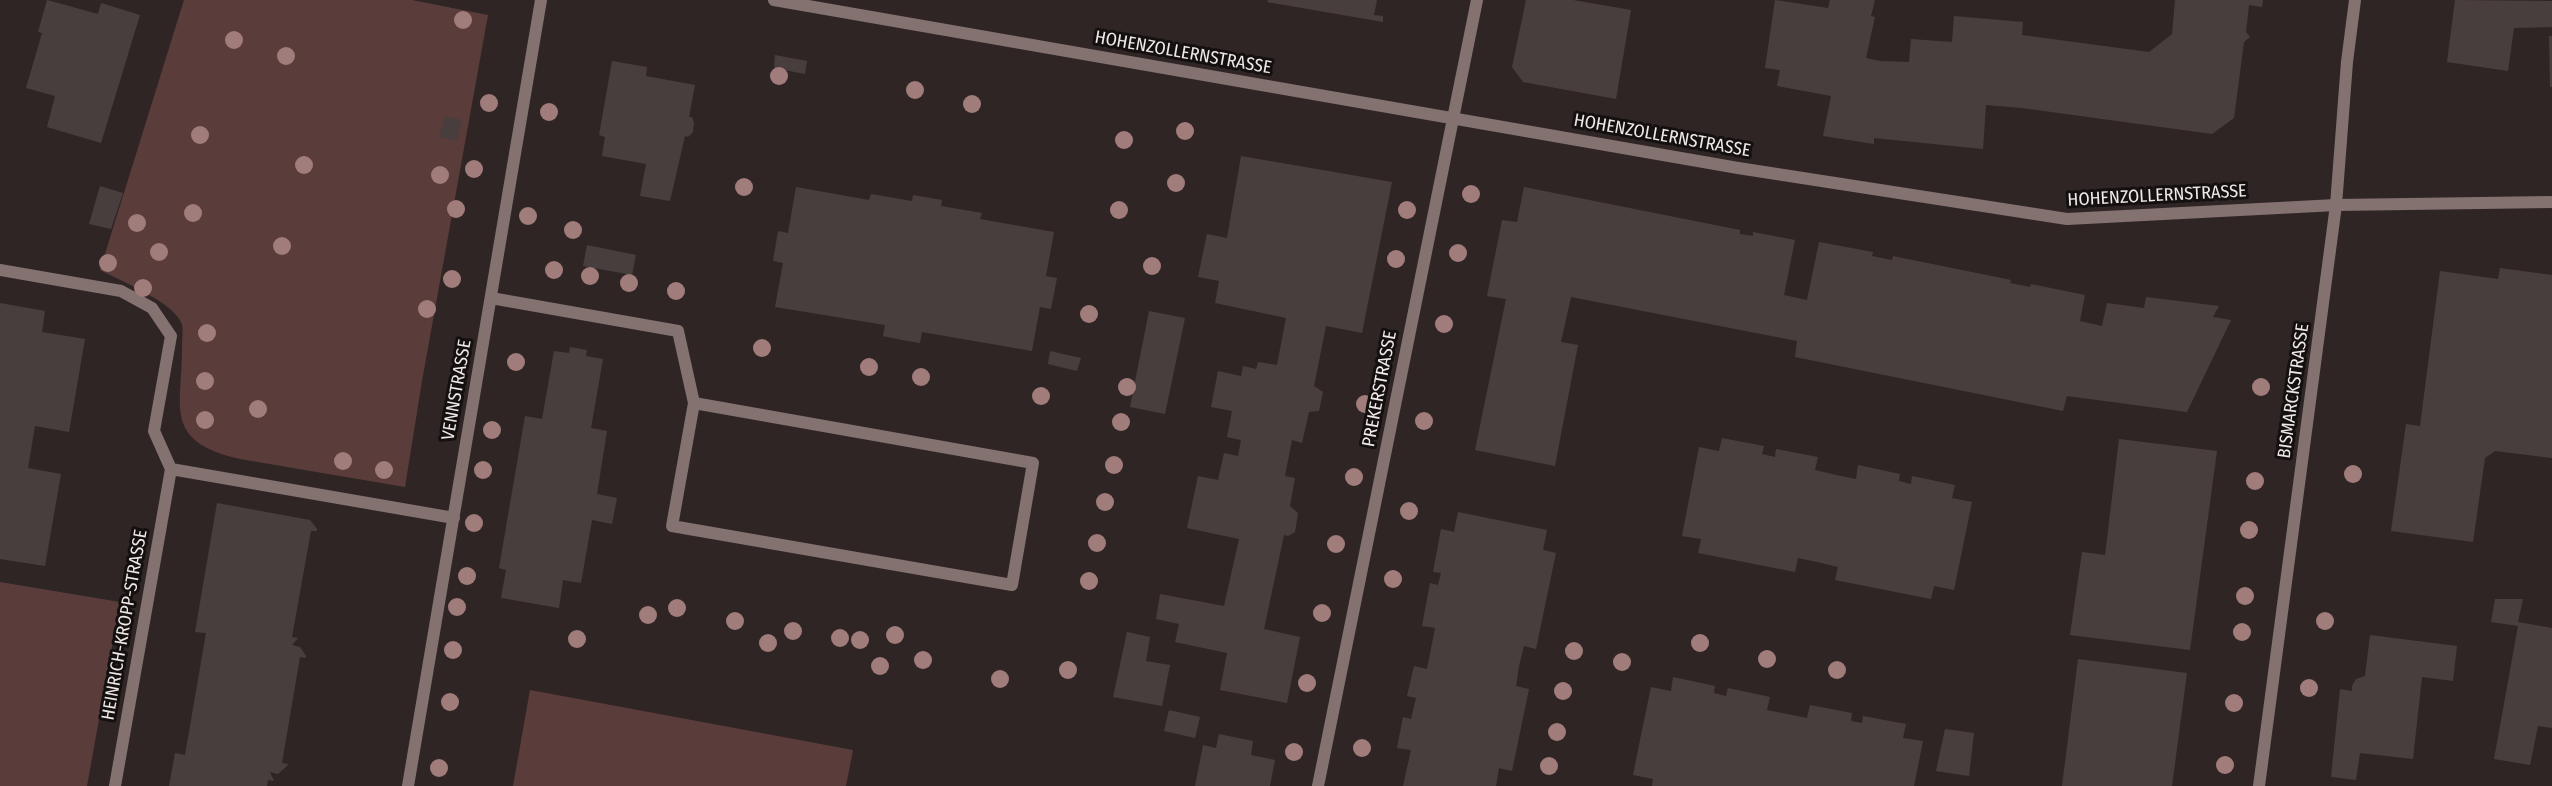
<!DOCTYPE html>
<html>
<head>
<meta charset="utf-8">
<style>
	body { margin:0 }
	canvas { display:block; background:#302525 }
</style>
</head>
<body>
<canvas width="2552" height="786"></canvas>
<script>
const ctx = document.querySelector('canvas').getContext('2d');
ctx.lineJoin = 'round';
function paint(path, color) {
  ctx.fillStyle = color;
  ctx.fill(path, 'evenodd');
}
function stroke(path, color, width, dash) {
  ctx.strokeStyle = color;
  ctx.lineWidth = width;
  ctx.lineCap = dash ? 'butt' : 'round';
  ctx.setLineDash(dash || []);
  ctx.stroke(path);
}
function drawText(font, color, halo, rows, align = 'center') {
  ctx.font = font + ' "Fira Sans Condensed",sans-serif';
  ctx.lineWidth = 6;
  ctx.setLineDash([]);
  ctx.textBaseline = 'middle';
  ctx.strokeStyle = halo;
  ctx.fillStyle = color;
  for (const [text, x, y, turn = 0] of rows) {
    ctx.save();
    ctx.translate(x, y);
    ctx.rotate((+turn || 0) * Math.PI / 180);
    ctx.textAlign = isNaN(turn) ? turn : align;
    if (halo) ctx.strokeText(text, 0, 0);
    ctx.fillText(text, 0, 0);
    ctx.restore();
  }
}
paint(new Path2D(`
	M184 0H412L488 15 422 381 405 487 240 459C161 441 183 406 182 345 182 339 184 328 181 322 171 301 121 281 100 270Z
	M0 582 120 602 87 786H0Z
	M530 690 853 750 846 786H513Z`), '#5a3c3b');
paint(new Path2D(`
	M47 0 98 14 101 3 140 15 101 143 47 127 55 96 26 88 42 33 38 32Z
	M1268 0H1377L1374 15 1383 16V22L1267 2Z
	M1526 0H1573L1631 10 1616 99 1523 82 1512 67Z
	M1775 0 1828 8 1830 0H1875L1871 16 1875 17 1866 58 1880 61 1909 62 1911 39 1952 42 1954 16 2023 22 2022 35 2149 52 2172 34 2175 0H2263L2262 7 2249 5 2246 32 2250 37 2244 42 2234 118 2212 134 2022 108 1986 105 1983 149 1874 138V144L1823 136 1831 96 1777 86 1780 70 1765 68Z
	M2455 0 2552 1V27L2514 28 2508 71 2447 62Z
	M2549 36H2552V87H2550Z
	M775 55 807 61 805 74 774 68Z
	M612 61 647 67 646 76 695 85 689 117H692L694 123 693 132 688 137 685 136 670 201 640 196 646 164 602 156 605 137 599 135Z
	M445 116 462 120 457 141 439 137Z
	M1241 156 1392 182 1362 333 1326 326 1314 386 1323 392 1319 411 1309 412 1302 443 1292 440 1285 476 1295 478 1290 506 1298 513 1295 532 1288 536 1284 535 1264 629 1300 637 1287 703 1220 690 1227 653 1175 642 1179 624 1156 619 1160 594 1224 606 1239 539 1187 528 1198 476 1218 480 1224 453 1238 456 1241 440 1227 437 1232 411 1211 407 1218 371 1241 376 1243 366 1256 369 1258 362 1277 365 1286 318 1215 303 1219 281 1198 277 1207 234 1227 238Z
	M100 186 123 193 111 229 89 224Z
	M796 187 869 200 871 194 912 201 913 195 942 200 941 206 982 213 980 219 1054 232 1046 276 1057 278 1051 309 1040 307 1032 351 922 332 920 343 902 340 883 336 885 325 775 307 783 263 773 261 778 231 788 233Z
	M1524 187 1740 230V234L1753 236V232L1795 240 1784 295 1807 300 1819 242 1873 252 1872 256 1892 260 1893 256 2011 280 2010 283 2030 287 2031 284 2085 295 2080 321 2102 326 2107 303 2144 308 2146 297 2219 306 2213 317 2231 320 2187 412 2067 396 2063 411 1795 357 1797 341 1571 297 1561 342 1578 345 1555 466 1475 450 1506 299 1487 296 1502 220 1517 222Z
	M587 245 636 255 632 275 583 266Z
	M2500 268 2552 275V458L2495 451 2485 458 2473 542 2391 531 2406 424 2420 426 2440 271 2498 279Z
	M0 303 45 311 42 332 85 339 69 432 35 426 28 468 61 474 45 566 0 559Z
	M1149 311 1185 318 1165 414 1130 407Z
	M570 347 587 350 586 356 603 359 591 428 607 431 597 494 617 498 612 524 592 520 581 583 563 580 559 608 501 598 506 570 499 568 525 416 542 419 554 351 569 353Z
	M1050 351 1081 358 1077 371 1048 364Z
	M1722 438 1764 446 1762 454 1775 457 1776 449 1818 457 1815 470 1836 475 1856 479 1858 465 1900 474 1899 481 1911 484 1912 476 1955 485 1952 498 1972 502 1954 590 1934 586 1931 599 1835 580 1838 567 1817 562 1798 558 1795 572 1698 553 1701 539 1682 536 1699 447 1719 451Z
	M2119 439 2217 451 2190 650 2070 635 2082 552 2105 555Z
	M217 503 310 520 317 529V531H311L292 637 298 638 292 645 300 647 306 656V658L300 657 282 763 288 764 287 766 278 774 270 772 274 781 268 780 267 786H169L175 753 185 755 206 633 195 632Z
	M1458 512 1547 530 1543 550 1556 553 1552 572 1536 649 1524 646 1519 666 1516 686 1529 689 1512 771 1499 768 1496 786H1403L1411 750 1397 748 1403 717 1411 719 1416 698 1407 696 1414 666 1427 669 1435 628 1422 626 1430 583 1438 585 1441 573 1433 572 1441 529 1454 532Z
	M2495 599H2523L2518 622 2552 628V728L2538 726 2530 765 2494 759 2518 626 2491 622Z
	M1127 632 1150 637 1146 661 1170 665 1162 706 1113 697Z
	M2370 635 2457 646 2453 681 2422 677 2413 759 2360 753 2356 780 2331 777 2340 689 2352 691V686L2356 679 2365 676Z
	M2078 659 2187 673 2172 786H2062Z
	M1673 677 1715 686 1714 693 1726 696 1728 688 1770 697 1767 710 1807 718 1810 705 1852 713 1851 721 1862 723 1863 716 1906 724 1903 738 1923 741 1914 786H1652L1653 779 1633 775 1641 735 1651 687 1671 691Z
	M1169 710 1200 717 1195 738 1164 731Z
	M1945 729 1974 733 1969 776 1936 771Z
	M1219 734 1253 741 1251 755 1275 760 1270 786H1195L1203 745 1216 748Z`), '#493e3e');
stroke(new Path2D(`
	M491 298 678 331 694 403 672 526 1012 585 1033 463 694 403`), '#847271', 12);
stroke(new Path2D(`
	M774 0 1738 168 2067 219 2336 205 2552 202
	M0 270 121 291 152 308 171 336 154 431 171 469 115 786
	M171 469 454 518
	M408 786 541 0
	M1318 786 1477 0`), '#847271', 12);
stroke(new Path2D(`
	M2259 786 2336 205 2347 62 2355 0`), '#847271', 12);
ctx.fillStyle = '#a07c7b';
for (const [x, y] of [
	[463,20],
	[234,40],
	[286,56],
	[779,76],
	[915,90],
	[489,103],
	[972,104],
	[549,112],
	[1185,131],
	[200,135],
	[1124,140],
	[304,165],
	[474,169],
	[440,175],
	[1176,183],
	[744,187],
	[1471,194],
	[456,209],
	[1119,210],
	[1407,210],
	[193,213],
	[528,216],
	[137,223],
	[573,230],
	[282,246],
	[159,252],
	[1458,253],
	[1396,259],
	[108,263],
	[1152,266],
	[554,270],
	[590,276],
	[452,279],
	[629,283],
	[143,288],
	[676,291],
	[427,309],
	[1089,314],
	[1444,324],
	[207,333],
	[762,348],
	[516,362],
	[869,367],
	[921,377],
	[205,381],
	[1127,387],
	[2261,387],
	[1041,396],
	[1365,404],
	[258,409],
	[205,420],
	[1424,421],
	[1121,422],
	[492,430],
	[343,461],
	[1114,465],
	[384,470],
	[483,470],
	[2353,474],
	[1354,477],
	[2255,481],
	[1105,502],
	[1409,511],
	[474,523],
	[2249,530],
	[1097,543],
	[1336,544],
	[467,576],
	[1393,579],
	[1089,581],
	[2245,596],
	[457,607],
	[677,608],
	[1322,613],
	[648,615],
	[735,621],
	[2325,621],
	[793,631],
	[2242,632],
	[895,635],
	[840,638],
	[577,639],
	[860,640],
	[768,643],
	[1700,643],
	[453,650],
	[1574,651],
	[1767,659],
	[923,660],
	[1622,662],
	[880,666],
	[1068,670],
	[1837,670],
	[1000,679],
	[1307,683],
	[2309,688],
	[1563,691],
	[450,702],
	[2234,703],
	[1557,732],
	[1362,748],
	[1294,752],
	[2225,765],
	[1549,766],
	[439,768]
]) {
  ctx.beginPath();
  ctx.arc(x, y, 9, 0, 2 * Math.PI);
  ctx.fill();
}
drawText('18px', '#efe8e7', '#141010', [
	["HOHENZOLLERNSTRASSE",1183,53,10],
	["HOHENZOLLERNSTRASSE",1662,136,10],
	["HOHENZOLLERNSTRASSE",2157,196,-3],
	["PREKERSTRASSE",1380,389,-79],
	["VENNSTRASSE",457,390,-80],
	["BISMARCKSTRASSE",2294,391,-82],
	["HEINRICH-KROPP-STRASSE",125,625,-80]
]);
</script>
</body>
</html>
